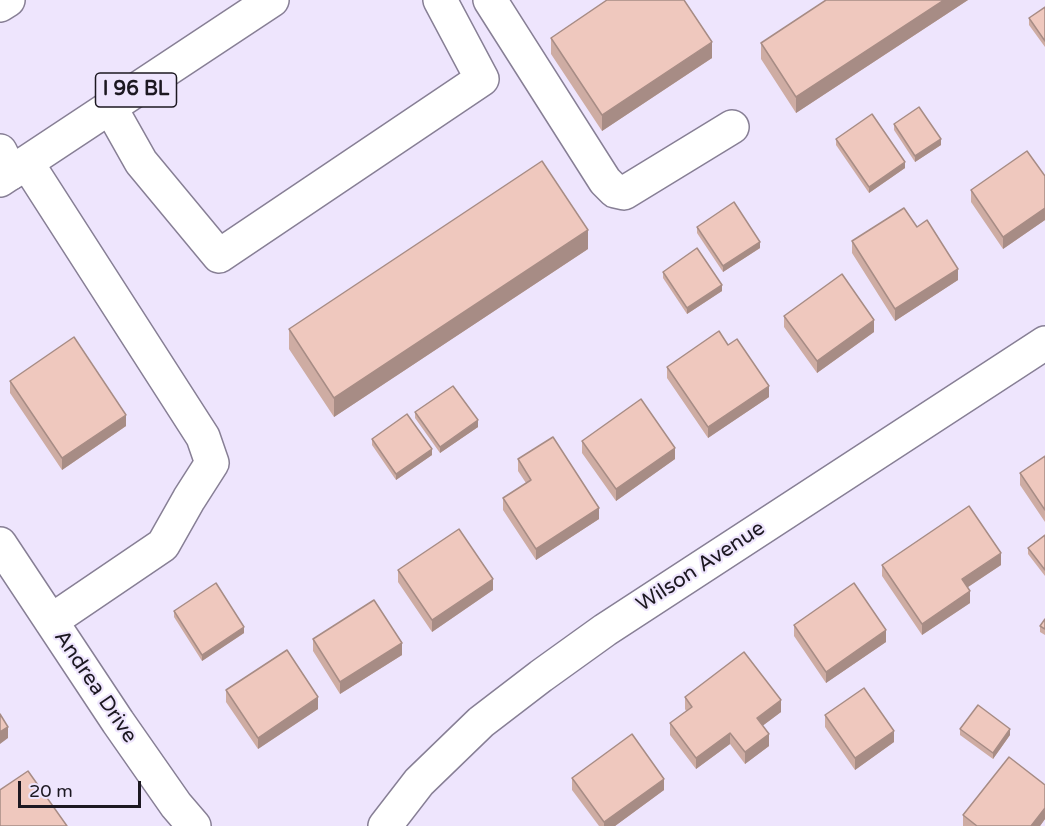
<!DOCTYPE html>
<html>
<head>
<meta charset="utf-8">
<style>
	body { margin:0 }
	#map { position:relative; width:1045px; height:826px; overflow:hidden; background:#eee5fd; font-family:"Varela Round",sans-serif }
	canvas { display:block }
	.scale { position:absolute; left:18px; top:781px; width:123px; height:27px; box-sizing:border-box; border:3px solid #1c1821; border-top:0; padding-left:8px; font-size:18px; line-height:21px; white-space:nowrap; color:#1c1821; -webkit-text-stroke:4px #eee5fd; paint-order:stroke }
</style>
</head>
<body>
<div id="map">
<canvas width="1045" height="826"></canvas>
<div class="scale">20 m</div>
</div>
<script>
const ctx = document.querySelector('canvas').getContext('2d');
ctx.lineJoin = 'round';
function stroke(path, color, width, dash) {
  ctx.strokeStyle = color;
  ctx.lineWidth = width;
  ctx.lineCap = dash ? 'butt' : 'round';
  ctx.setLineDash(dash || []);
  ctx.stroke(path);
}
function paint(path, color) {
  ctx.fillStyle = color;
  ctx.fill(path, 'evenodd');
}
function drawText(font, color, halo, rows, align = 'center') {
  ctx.font = font + ' "Varela Round",sans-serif';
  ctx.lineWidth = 4.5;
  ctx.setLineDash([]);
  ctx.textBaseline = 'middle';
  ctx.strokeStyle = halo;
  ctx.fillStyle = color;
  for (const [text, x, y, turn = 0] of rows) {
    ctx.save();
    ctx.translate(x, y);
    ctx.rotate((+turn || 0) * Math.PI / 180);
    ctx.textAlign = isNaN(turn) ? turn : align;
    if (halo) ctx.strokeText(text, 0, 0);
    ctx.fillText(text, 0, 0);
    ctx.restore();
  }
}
const minor = new Path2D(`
	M490 0 605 181 615 191 624 193 732 127
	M0 5 8 0
	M110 107 141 162 219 256 482 79 440 0
	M0 151 11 173
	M27 163 203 437 212 463 189 499 163 545 51 621
	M0 544 118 722 176 805 194 826
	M385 826 419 782 481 722 541 676 605 630 1045 343`);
const major = new Path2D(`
	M0 180 272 0`);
stroke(minor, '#877f95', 36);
stroke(major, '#877f95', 36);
stroke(minor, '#fff', 33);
stroke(major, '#fff', 33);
paint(new Path2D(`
	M826 0H968L796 113 761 59V43Z
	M1045 7V47L1029 25V18Z
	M551 38 712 58 602 131 551 54Z
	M894 124 941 145 915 162 894 130Z
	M836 139 905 168 869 193 836 145Z
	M1045 176V220L1003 249 971 202V190Z
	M697 227 760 248 723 272 697 233Z
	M917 227 958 280 895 321 852 253V241Z
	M588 249 334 417 289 349V329Z
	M663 272 722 291 687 314 663 278Z
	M784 316 874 332 817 373 784 327Z
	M728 345 769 397 708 438 667 378V367Z
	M10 381 126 426 62 470 10 393Z
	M415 412 478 427 440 453 415 418Z
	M372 439 432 455 396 480 372 445Z
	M582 441 675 459 616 501 582 453Z
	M1045 456V522L1020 485V473Z
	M518 459 599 519 536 560 503 510V498L526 483 518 471Z
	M1045 535V576L1028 554V548Z
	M882 565H1001L968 587 970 603 922 635 882 576Z
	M398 570 493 590 432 632 398 582Z
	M174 611 244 633 202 661 174 617Z
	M1045 619V635L1040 632V626Z
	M794 625 886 642 826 683 794 636Z
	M313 639 402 655 340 694 313 651Z
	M226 690 318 709 258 749 226 702Z
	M685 697 781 712 762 726 769 746 745 764 730 744 696 769 670 735V723L686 711 685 709Z
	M825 715 894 742 855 770 825 727Z
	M960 729 1010 735 993 759 960 735Z
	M572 778 664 790 615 826H599L572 790Z
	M1045 785V819L1040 826H963V815Z`), '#ceaca3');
paint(new Path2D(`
	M944 0H968L796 113V97Z
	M712 42V58L602 131V115Z
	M941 139V145L915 162V156Z
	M905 162V168L869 193V187Z
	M1045 208V220L1003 249V237Z
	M588 230V249L334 417V398Z
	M760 242V248L723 272V266Z
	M958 269V280L895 321V309Z
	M722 285V291L687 314V308Z
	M874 320V332L817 373V361Z
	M769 386V397L708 438V427Z
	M126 415V426L62 470V458Z
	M478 420V427L440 453V447Z
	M675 448V459L616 501V489Z
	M432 449V455L396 480V474Z
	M599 508V519L536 560V549Z
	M1001 553V565L962 591V579Z
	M493 579V590L432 632V620Z
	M970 591V603L922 635V624Z
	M244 627V633L202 661V655Z
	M886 630V642L826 683V672Z
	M402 643V655L340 694V682Z
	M318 697V709L258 749V738Z
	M781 700V712L757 730V718Z
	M8 727V738L0 744V732Z
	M1010 729V735L993 759V753Z
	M894 731V742L855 770V758Z
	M730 733V744L696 769V758Z
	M769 734V746L745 764V752Z
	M664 779V790L615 826H604V822Z
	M1045 808V819L1040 826H1031Z`), '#a78c85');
const building = new Path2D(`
	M607 0H684L712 42 602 115 551 38Z
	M826 0H944L796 97 761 43Z
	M1045 7V41L1029 18Z
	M919 107 941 139 915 156 894 124Z
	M872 114 905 162 869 187 836 139Z
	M1027 151 1045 176V208L1003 237 971 190Z
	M542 161 588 230 334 398 289 329Z
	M734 202 760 242 723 266 697 227Z
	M904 208 917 227 927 220 958 269 895 309 852 241Z
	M697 248 722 285 687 308 663 272Z
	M842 274 874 320 817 361 784 316Z
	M719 331 728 345 737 339 769 386 708 427 667 367Z
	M74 337 126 415 62 458 10 381Z
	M453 386 478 420 440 447 415 412Z
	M641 399 675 448 616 489 582 441Z
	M407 414 432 449 396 474 372 439Z
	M553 437 599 508 536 549 503 498 531 480 518 459Z
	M1045 456V510L1020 473Z
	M969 506 1001 553 962 579 970 591 922 624 882 565Z
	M459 529 493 579 432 620 398 570Z
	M1045 535V570L1028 548Z
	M216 583 244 627 202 655 174 611Z
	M854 583 886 630 826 672 794 625Z
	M374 600 402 643 340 682 313 639Z
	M1045 619V629L1040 626Z
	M287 650 318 697 258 738 226 690Z
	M744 652 781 700 757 718 769 734 745 752 730 733 696 758 670 723 692 707 685 697Z
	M864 688 894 731 855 758 825 715Z
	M978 705 1010 729 993 753 960 729Z
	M0 714 8 727 0 732Z
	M632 734 664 779 604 822 572 778Z
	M1009 757 1045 785V808L1031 826H977L963 815Z
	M28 771 67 826H0V790Z`);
paint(building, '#efc8be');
stroke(building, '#a78c85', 1.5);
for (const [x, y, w] of [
	[136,90,81]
]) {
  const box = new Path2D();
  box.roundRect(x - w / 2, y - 17, w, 34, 4.5);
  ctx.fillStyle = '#eee5fd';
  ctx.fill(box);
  stroke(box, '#1c1821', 1.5);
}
drawText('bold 20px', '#1c1821', null, [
	["I 96 BL",136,90]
]);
drawText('21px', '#1c1821', '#eee5fd', [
	["Wilson Avenue",701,567,-33],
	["Andrea Drive",95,687,56]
]);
</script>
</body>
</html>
